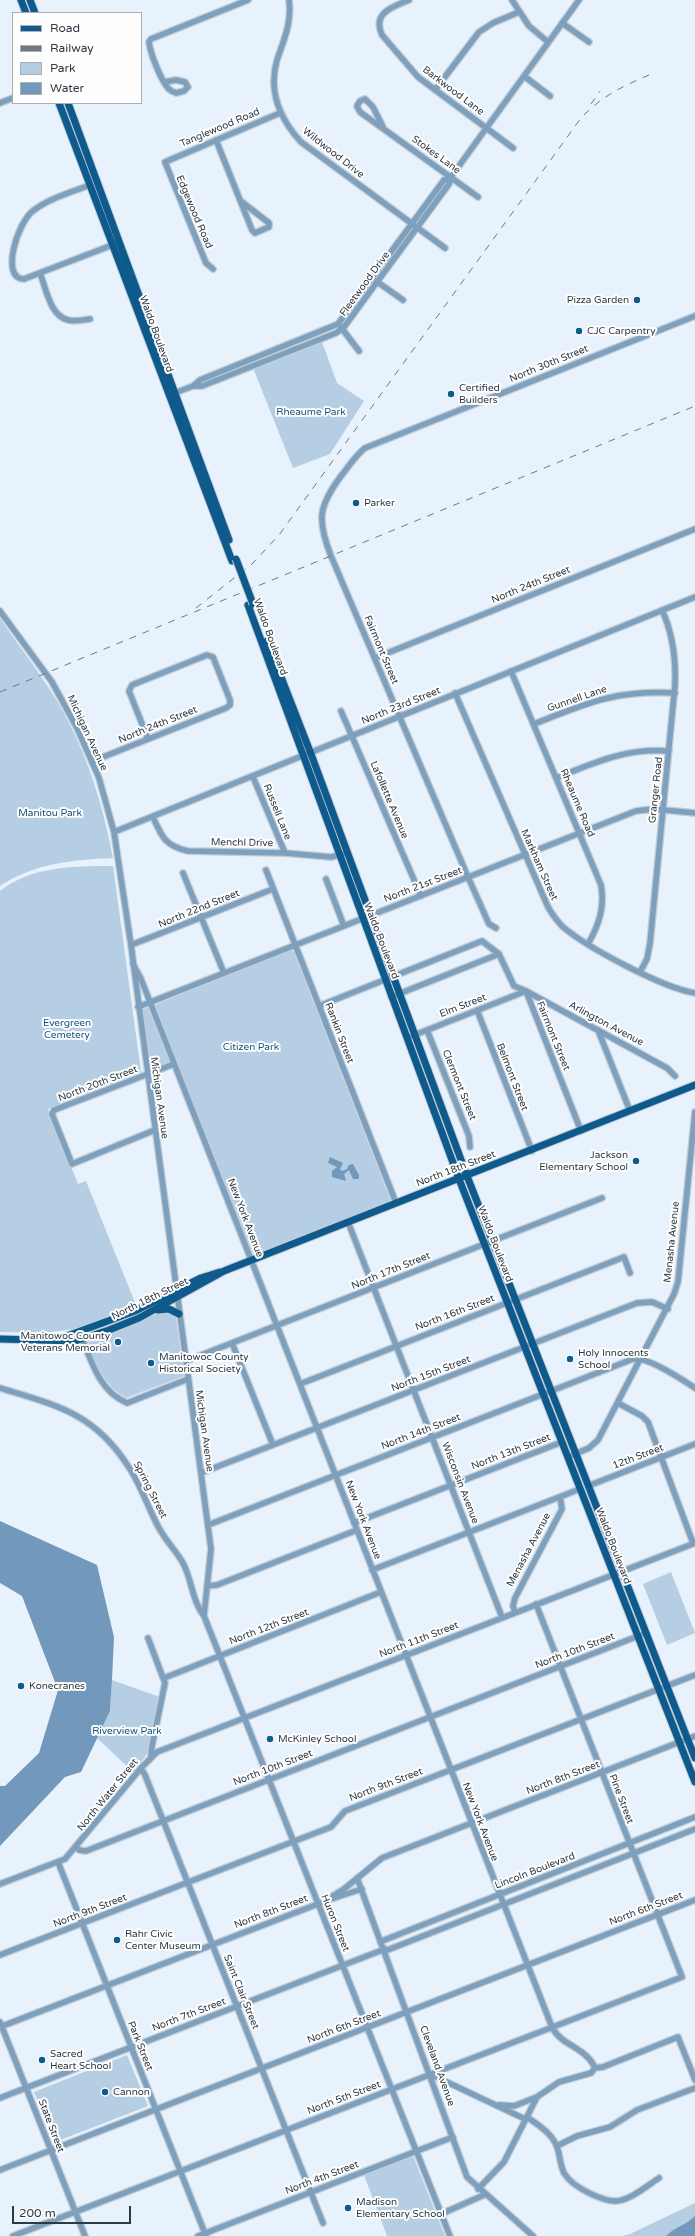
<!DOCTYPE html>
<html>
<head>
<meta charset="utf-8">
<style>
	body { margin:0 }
	#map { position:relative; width:695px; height:2236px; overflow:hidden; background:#e7f2fc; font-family:"Varela Round",sans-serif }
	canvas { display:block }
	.legend { position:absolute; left:12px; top:12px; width:130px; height:92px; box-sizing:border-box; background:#fefefe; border:1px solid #abafb3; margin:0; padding:5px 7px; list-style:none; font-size:12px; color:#2e3943 }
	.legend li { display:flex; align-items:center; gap:8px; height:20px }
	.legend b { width:20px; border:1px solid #abafb3 }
	.scale { position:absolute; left:12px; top:2206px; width:119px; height:18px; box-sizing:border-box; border:2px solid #2e3943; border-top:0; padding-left:5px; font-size:12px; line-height:14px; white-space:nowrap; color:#2e3943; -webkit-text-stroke:3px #fefefe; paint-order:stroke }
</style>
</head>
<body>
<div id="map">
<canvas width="695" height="2236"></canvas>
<ul class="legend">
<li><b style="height:5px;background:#0e5a8d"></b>Road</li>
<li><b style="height:5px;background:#6e7983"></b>Railway</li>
<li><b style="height:11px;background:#b5cee4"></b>Park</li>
<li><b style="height:11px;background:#7299bb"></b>Water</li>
</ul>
<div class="scale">200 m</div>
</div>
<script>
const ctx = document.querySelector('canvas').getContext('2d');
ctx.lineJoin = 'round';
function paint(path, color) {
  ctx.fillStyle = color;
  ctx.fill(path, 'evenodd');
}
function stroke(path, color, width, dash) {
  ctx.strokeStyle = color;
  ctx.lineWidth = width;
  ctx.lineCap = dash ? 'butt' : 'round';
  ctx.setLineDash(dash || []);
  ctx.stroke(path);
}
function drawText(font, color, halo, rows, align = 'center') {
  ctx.font = font + ' "Varela Round",sans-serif';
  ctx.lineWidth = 4;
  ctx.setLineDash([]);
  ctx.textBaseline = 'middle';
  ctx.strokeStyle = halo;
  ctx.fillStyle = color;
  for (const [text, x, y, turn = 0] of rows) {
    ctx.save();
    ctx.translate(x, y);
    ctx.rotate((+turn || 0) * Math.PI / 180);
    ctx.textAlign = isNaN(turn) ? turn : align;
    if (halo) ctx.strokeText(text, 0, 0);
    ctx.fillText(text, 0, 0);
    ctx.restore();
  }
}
paint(new Path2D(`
	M322 342 337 383 364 401 330 454 293 468 253 368Z
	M0 618C17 644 36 667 52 693 84 743 102 800 113 858 72 860 35 863 0 886Z
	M113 866 141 1072 48 1109 78 1184 86 1181 136 1305 75 1329 42 1333 0 1332V891C31 866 76 866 113 866Z
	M291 950 294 952 390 1199 389 1202 255 1254 252 1251 178 1065 151 1075 142 1010Z
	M164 1311 175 1314 176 1317 184 1376 126 1398C109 1389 91 1363 88 1343L91 1340Z
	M671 1572 695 1633 667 1645 643 1584Z
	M112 1680 160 1697 148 1753 133 1772 97 1738 110 1711Z
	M127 2055 148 2106 55 2142 34 2092Z
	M412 2156H413L445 2236H387L364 2175Z
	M695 2203V2236H622L630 2234Z`), '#b5cee4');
paint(new Path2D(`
	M330 1157 343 1163 340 1169 342 1171 347 1169 349 1165 353 1164 359 1175V1179H353L349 1170 344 1174 346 1181 332 1177V1171L337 1167 328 1163Z
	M0 1521 97 1565 114 1637 112 1680 110 1711 81 1772 65 1777 0 1846V1786H5L39 1753 58 1690 22 1596 0 1583Z
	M695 2216V2236H666C675 2227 686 2225 695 2216Z`), '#7299bb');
const minor = new Path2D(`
	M289 0C292 23 284 39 277 60 268 91 280 119 301 142L445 248
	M409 0C392 7 372 13 382 35L418 77 513 148
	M512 0 529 26 548 42
	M562 23 589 42
	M524 76 550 96
	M165 82 176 80 185 82 188 87 184 91 176 93C174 92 170 91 168 88 161 80 150 53 149 42L151 39 248 0
	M435 90 479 32 493 23 519 12
	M0 103 13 98
	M383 127 373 107 365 99 360 101 357 106 360 112 478 197
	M216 140 252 230 255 233 269 227V223L242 202
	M90 185C72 192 50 198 34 210 17 222 0 279 24 279L115 244
	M213 269 206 263 165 162 280 113
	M40 273C46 288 50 316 68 320 75 322 83 320 90 319
	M376 281 403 300
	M340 326 359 351
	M193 386H202L336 333 344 327 449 184 451 177 579 0
	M172 394 193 386 200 380 338 324 444 180 451 177
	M0 611 52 682 77 728 99 778 114 832 131 945 211 1549 204 1616
	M375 658 695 529
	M511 671 601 885C605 907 599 925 588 944
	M455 693 548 907C552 914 557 921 563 927 588 948 663 988 695 993
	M341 711 421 896
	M534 724C587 703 615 690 675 693
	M93 761 226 708 230 705V700L213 657 207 655 132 685 129 691 148 739
	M253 777 285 853
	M556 778C596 762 626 748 669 751
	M153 817C162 837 165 846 188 851L285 853 331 857 343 854
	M114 832 695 597
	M266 870 396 1203
	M183 873 224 973
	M326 879 344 926
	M496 928 489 924 468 877 331 556C317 520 318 507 341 476 349 466 355 456 365 448L695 316
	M131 945 273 889
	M133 964 141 979 552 2027C561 2046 586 2047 595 2068
	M640 972 647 959 650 943 675 685C676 659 673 634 662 610
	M391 997 499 954
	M319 1006 482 941 499 954 514 986 526 991 581 1131
	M138 1007 636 811 654 809 695 813
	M477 1010 532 1151
	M427 1030 469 1136 470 1147
	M598 1030 630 1111
	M407 1038 526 991 667 1068 675 1076
	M155 1130 72 1164 52 1114 54 1110 174 1064
	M348 1222 502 1617
	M81 1336C92 1362 99 1391 127 1403L188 1379
	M232 1343 273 1445
	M186 1361 602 1198
	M300 1384 624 1257 630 1273
	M0 1388C56 1405 94 1413 128 1466 141 1485 148 1508 159 1528 166 1541 176 1551 183 1563 192 1580 192 1601 204 1616L450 2236
	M618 1403 642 1416 648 1422 693 1543
	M568 1457 589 1448 598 1440 674 1294 678 1282 695 1112
	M201 1473 637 1303 652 1302 668 1309
	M588 1486 695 1444
	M354 1523 562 1442
	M208 1525 633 1359C647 1356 683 1380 695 1388
	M372 1570 580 1489
	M207 1586 217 1585 357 1530
	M515 1612 513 1606 515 1598 562 1509 560 1497
	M148 1638 165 1683 152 1746 151 1756
	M164 1678 381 1592
	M141 1768 145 1775 323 2223
	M76 1847 79 1850 86 1851 646 1633
	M58 1862 206 2236
	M357 1878 467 2177 533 2236
	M0 1884 65 1859 141 1768 157 1752 695 1543
	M331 1899 362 1889
	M382 1941 695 1817
	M385 1951 695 1829
	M0 1955 331 1827 345 1811 695 1675
	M0 2022 85 2236
	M0 2027 323 1902 344 1889 382 1858 695 1736
	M430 2074 525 2119
	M0 2098 385 1949
	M499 2105 514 2106 537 2097 559 2082 591 2073 595 2068 603 2067 678 2037 695 2080
	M527 2117C538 2125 552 2133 557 2147 560 2155 560 2165 564 2173 572 2187 607 2205 622 2200 635 2197 648 2185 659 2178
	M557 2146 577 2136 610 2127 637 2110 695 2088
	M0 2170 695 1900
	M478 2189 504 2162 537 2097
	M441 2214 484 2195
	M13 2236 682 1977 536 1604
	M198 2236 453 2137`);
const major = new Path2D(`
	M21 0 26 13
	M30 0 35 13
	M59 103 232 561
	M68 103 229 540
	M248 605 459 1179 695 1782
	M267 641 311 754 467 1176 695 1758
	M158 1310 169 1309 179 1314
	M0 1339 75 1341 109 1330 139 1318 224 1271 695 1085
	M56 1340 135 1311 201 1278 220 1272`);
stroke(minor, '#c2cdd7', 8);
stroke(major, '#c2cdd7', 9);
stroke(minor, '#7ea0bd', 5.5);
stroke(major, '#0e5a8d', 7);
stroke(new Path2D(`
	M591 104 600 91
	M196 608 252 564 279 535 581 118C602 96 621 87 649 75
	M0 692 695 406`), '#6e7983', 1, [7, 7]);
const majorBridge = new Path2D(`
	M236 559 253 604`);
stroke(majorBridge, '#c2cdd7', 9, []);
stroke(majorBridge, '#0e5a8d', 7);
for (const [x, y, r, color] of [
	[637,300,4,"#0e5b8e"],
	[579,331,4,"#0e5b8e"],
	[451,394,4,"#0e5b8e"],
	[356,503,4,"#0e5b8e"],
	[636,1161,4,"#0e5b8e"],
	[118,1342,4,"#0e5b8e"],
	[570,1359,4,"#0e5b8e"],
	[151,1363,4,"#0e5b8e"],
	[21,1686,4,"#0e5b8e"],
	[270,1739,4,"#0e5b8e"],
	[117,1940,4,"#0e5b8e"],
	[42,2060,4,"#0e5b8e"],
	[105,2092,4,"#0e5b8e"],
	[348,2208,4,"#0e5b8e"]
]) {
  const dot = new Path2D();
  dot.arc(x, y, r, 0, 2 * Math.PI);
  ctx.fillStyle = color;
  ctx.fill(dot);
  stroke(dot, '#fefefe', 1.5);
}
drawText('10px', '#2e3943', '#fefefe', [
	["Barkwood Lane",453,91,37],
	["Tanglewood Road",220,128,-23],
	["Wildwood Drive",333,153,38],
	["Stokes Lane",436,155,36],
	["Edgewood Road",194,212,67],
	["Fleetwood Drive",365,284,-54],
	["Waldo Boulevard",156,334,70],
	["North 30th Street",549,364,-22],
	["North 24th Street",531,585,-22],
	["Waldo Boulevard",270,637,70],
	["Fairmont Street",381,650,67],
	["Gunnell Lane",577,699,-19],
	["North 23rd Street",401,706,-22],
	["North 24th Street",158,725,-22],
	["Michigan Avenue",87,733,65],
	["Granger Road",656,790,-84],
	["Lafollette Avenue",389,800,67],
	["Rheaume Road",577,803,67],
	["Russell Lane",277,812,68],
	["Menchl Drive",242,843,1],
	["Markham Street",539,865,66],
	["North 21st Street",423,885,-21],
	["North 22nd Street",199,909,-22],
	["Waldo Boulevard",381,941,69],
	["Elm Street",463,1006,-21],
	["Arlington Avenue",606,1024,28],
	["Rankin Street",339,1033,69],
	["Fairmont Street",553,1036,68],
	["Belmont Street",512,1077,69],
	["North 20th Street",98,1084,-21],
	["Clermont Street",459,1085,68],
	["Michigan Avenue",159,1098,82],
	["North 18th Street",456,1169,-21],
	["New York Avenue",245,1218,69],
	["Menasha Avenue",672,1242,-84],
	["Waldo Boulevard",495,1244,69],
	["North 17th Street",391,1271,-22],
	["North 18th Street",150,1299,-26],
	["North 16th Street",455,1313,-21],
	["North 15th Street",431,1374,-21],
	["Michigan Avenue",204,1431,82],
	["North 14th Street",421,1432,-21],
	["North 13th Street",511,1452,-21],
	["12th Street",638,1457,-21],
	["Wisconsin Avenue",460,1483,69],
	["Spring Street",150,1490,63],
	["New York Avenue",363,1520,69],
	["Waldo Boulevard",613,1546,69],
	["Menasha Avenue",529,1550,-62],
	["North 12th Street",269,1627,-21],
	["North 11th Street",419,1640,-21],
	["North 10th Street",575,1651,-21],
	["North 10th Street",273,1768,-21],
	["North 8th Street",563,1778,-21],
	["North 9th Street",386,1785,-21],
	["North Water Street",108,1795,-51],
	["Pine Street",621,1799,69],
	["New York Avenue",480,1822,69],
	["Lincoln Boulevard",535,1871,-21],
	["North 6th Street",646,1909,-21],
	["North 9th Street",90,1911,-21],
	["North 8th Street",271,1912,-21],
	["Huron Street",335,1923,68],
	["Saint Clair Street",241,1992,68],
	["North 7th Street",189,2015,-21],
	["North 6th Street",344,2027,-21],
	["Park Street",140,2046,68],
	["Cleveland Avenue",437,2066,70],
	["North 5th Street",344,2098,-21],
	["State Street",51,2126,69],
	["North 4th Street",322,2178,-21]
]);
drawText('10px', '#2e3943', '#fefefe', [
	["Pizza Garden",629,300,"right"],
	["CJC Carpentry",587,331],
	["Certified",459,388],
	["Builders",459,400],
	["Parker",364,503],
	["Jackson",628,1155,"right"],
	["Elementary School",628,1167,"right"],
	["Manitowoc County",110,1336,"right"],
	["Veterans Memorial",110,1348,"right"],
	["Holy Innocents",578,1353],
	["School",578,1365],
	["Manitowoc County",159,1357],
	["Historical Society",159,1369],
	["Konecranes",29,1686],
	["McKinley School",278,1739],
	["Rahr Civic",125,1934],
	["Center Museum",125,1946],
	["Sacred",50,2054],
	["Heart School",50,2066],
	["Cannon",113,2092],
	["Madison",356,2202],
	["Elementary School",356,2214]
], 'left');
drawText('10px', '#145380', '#fefefe', [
	["Rheaume Park",311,412],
	["Manitou Park",50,813],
	["Evergreen",67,1023],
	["Cemetery",67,1035],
	["Citizen Park",251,1047],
	["Riverview Park",127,1731]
]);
</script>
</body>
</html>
